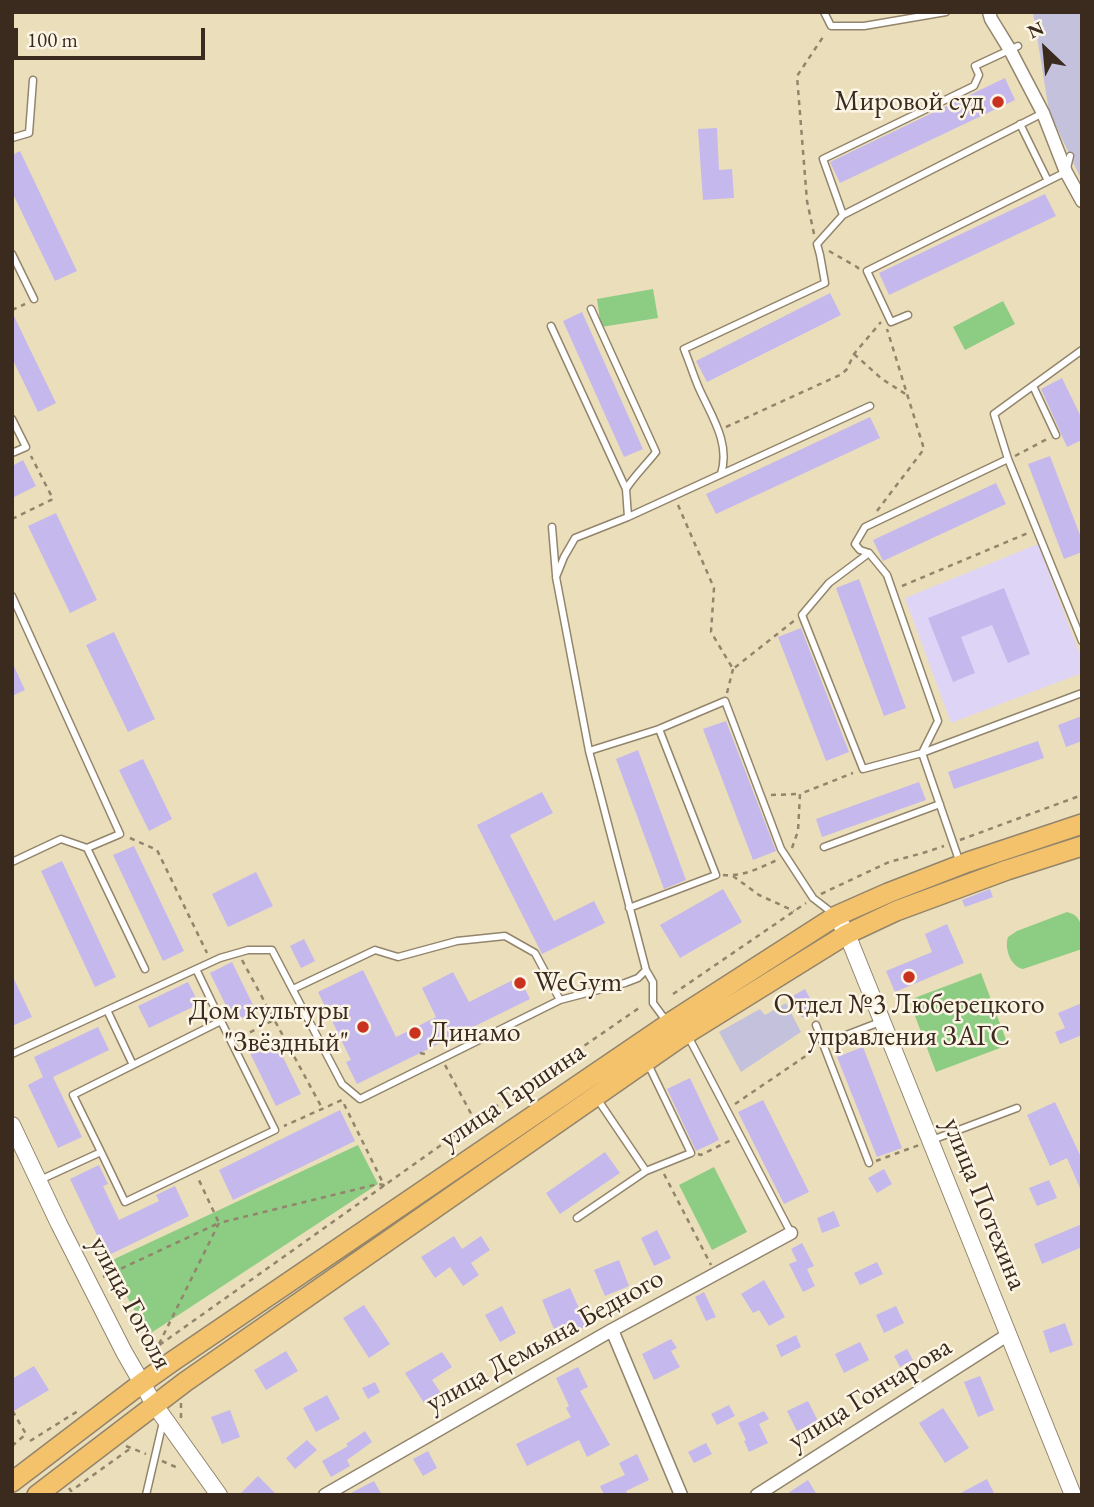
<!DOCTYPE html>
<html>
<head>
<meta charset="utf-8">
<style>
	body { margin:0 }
	#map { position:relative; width:1094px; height:1507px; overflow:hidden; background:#ebdfbb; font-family:"EB Garamond",serif }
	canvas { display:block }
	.frame { position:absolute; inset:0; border:14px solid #3b2a1e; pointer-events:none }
	.north { position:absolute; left:1010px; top:14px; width:70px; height:70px; -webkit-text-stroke:5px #fcf5e5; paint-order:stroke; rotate:334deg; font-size:19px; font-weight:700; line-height:28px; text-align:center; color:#3b2a1e }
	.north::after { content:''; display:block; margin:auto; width:24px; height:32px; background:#3b2a1e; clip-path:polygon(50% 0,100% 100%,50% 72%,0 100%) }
	.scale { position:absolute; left:14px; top:28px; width:191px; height:32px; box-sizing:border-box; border:4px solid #3b2a1e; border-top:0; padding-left:9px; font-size:21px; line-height:24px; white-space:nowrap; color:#3b2a1e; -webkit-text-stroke:5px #fcf5e5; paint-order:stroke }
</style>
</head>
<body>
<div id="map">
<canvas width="1094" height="1507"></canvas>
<div class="frame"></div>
<div class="north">N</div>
<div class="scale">100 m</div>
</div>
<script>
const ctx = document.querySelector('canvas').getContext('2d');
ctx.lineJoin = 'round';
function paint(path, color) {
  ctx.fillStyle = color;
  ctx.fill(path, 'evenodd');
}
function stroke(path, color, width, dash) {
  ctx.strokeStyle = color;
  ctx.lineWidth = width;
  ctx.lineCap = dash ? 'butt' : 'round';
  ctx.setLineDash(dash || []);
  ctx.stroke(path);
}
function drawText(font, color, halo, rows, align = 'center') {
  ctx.font = font + ' "EB Garamond",serif';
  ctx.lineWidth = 5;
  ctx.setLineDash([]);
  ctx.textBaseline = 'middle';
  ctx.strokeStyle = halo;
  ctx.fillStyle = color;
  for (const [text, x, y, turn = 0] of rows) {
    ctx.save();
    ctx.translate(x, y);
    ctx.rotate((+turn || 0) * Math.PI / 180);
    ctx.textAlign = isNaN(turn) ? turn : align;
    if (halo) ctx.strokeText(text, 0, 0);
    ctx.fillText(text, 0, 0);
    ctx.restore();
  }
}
paint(new Path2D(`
	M1038 544 1082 660V673L951 723 905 598Z`), '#ded5f6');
paint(new Path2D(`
	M1033 12H1082V181L1049 111Z
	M786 1003 801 1032 741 1072 719 1032 760 1009 765 1015Z`), '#c3c1dc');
paint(new Path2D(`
	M653 289 658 318 601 327 597 299Z
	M1003 301 1015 324 965 350 953 327Z
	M1067 912C1085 916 1082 934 1082 949L1023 969C1011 967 1004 949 1008 937L1017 931Z
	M981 973 1008 1045 936 1072 909 1000Z
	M358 1145 378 1184 148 1335 108 1262Z
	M714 1167 747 1232 712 1250 679 1185Z`), '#8dcc83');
paint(new Path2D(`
	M1005 78 1015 100 840 183 830 162Z
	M717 128 719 170 732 169 734 198 703 200 698 129Z
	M20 151 77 271 55 281 12 192V155Z
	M1045 194 1056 216 889 295 879 273Z
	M830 293 841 315 707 382 696 361Z
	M12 312 56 403 38 412 12 358Z
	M582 312 643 449 624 457 563 321Z
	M1062 378 1082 419V440L1067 447 1041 389Z
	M870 417 880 438 716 514 706 494Z
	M1050 456 1082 540V552L1064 559 1028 464Z
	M23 460 36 486 12 498V466Z
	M996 483 1006 504 883 561 873 540Z
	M56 513 97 600 70 613 28 526Z
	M859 579 906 708 884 716 836 588Z
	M1004 588 1030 654 1008 663 992 625 961 637 975 673 953 682 928 618Z
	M801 628 849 752 826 761 778 637Z
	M114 632 155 719 128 732 86 645Z
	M12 662 25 690 12 696Z
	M1082 716V741L1066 747 1058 725Z
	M726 721 776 851 753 860 703 729Z
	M1038 741 1044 758 954 789 948 772Z
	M638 750 686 880 664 889 616 759Z
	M143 759 172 819 149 831 119 770Z
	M919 782 926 800 822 837 816 819Z
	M542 792 553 813 510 835 554 921 594 901 605 923 542 954 477 825Z
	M134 846 184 951 163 961 113 855Z
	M62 861 116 977 95 987 41 871Z
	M256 872 273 906 228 927 212 894Z
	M723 889 742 922 680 958 660 925Z
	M990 889 993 897 965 907 962 900Z
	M947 924 964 963 895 992 886 971 932 952 925 934Z
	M304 939 315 961 301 968 290 946Z
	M232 962 256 1011 234 1022 210 973Z
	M363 970 396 1037 436 1017 422 988 453 972 469 1002 519 977 530 999 357 1084 346 1062 351 1060 318 992Z
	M12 975 32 1017 12 1026Z
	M188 982 199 1004 149 1028 138 1006Z
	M805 989 816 1010 802 1018 791 997Z
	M1082 1003V1035L1060 1044 1055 1032 1065 1028 1058 1013Z
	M98 1027 109 1050 53 1077 82 1137 58 1148 28 1085 43 1077 34 1057Z
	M273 1037 301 1094 276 1106 248 1049Z
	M863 1047 902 1148 877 1157 837 1057Z
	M690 1078 719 1140 696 1151 667 1089Z
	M763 1100 809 1192 784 1204 738 1112Z
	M1055 1102 1082 1159V1193L1067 1158 1050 1166 1027 1115Z
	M340 1110 355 1141 233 1200 219 1170Z
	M605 1152 620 1173 560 1214 546 1193Z
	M99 1165 108 1184 103 1186 119 1220 159 1201 156 1195 175 1186 189 1216 107 1256 70 1179Z
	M884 1169 892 1184 877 1193 868 1178Z
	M1049 1180 1057 1198 1037 1206 1029 1188Z
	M834 1211 840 1226 822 1233 817 1218Z
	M1082 1224V1247L1042 1264 1034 1244Z
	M657 1230 671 1258 654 1266 641 1238Z
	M454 1236 462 1249 481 1236 490 1250 471 1263 479 1275 463 1286 450 1267 435 1278 421 1257Z
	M802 1243 814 1266 807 1269 815 1286 803 1292 789 1264 797 1261 791 1249Z
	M619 1260 629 1286 605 1296 594 1270Z
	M877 1262 883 1274 860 1285 854 1273Z
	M764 1280 785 1317 769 1326 759 1310 753 1313 741 1294Z
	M570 1288 587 1326 558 1339 542 1300Z
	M704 1292 716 1317 706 1321 695 1297Z
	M364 1305 390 1344 369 1358 343 1318Z
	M502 1306 516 1333 500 1342 485 1315Z
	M896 1306 904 1323 884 1333 876 1315Z
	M1065 1323 1073 1345 1050 1353 1043 1331Z
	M796 1335 801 1347 781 1357 776 1345Z
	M671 1339 677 1348 671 1351 680 1367 654 1380 642 1354Z
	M860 1342 869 1360 844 1373 835 1354Z
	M907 1349 913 1360 900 1367 894 1356Z
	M286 1351 298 1371 266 1390 254 1370Z
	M442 1352 452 1367 432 1380 441 1393 424 1403 405 1373Z
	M34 1366 49 1390 12 1412V1379Z
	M578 1367 588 1387 580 1391 610 1445 587 1457 579 1440 527 1466 516 1444 571 1417 566 1408 569 1406 556 1378Z
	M980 1376 994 1410 978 1417 964 1382Z
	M375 1382 380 1392 368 1399 362 1388Z
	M327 1395 340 1419 316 1432 303 1408Z
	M808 1401 818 1421 797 1431 787 1411Z
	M729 1405 735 1416 717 1425 711 1414Z
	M943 1408 969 1448 945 1463 919 1423Z
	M230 1410 240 1437 222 1444 211 1417Z
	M764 1411 769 1419 759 1424 768 1443 749 1452 744 1441 746 1440 738 1423Z
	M365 1431 372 1442 347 1460 350 1466 331 1477 322 1461 348 1446 346 1444Z
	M307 1440 317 1450 295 1469 286 1458Z
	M706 1443 712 1454 694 1463 688 1452Z
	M428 1451 437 1468 423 1476 413 1459Z
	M637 1454 649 1480 626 1491 628 1495H604L600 1486 625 1475 619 1463Z
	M258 1476 277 1495H239Z
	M987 1479 995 1495H957Z
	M808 1480 817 1495H785Z
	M374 1481 382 1495H347Z`), '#c5b8ed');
const service = new Path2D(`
	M824 12 831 26H864L946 12
	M1020 124 1048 181
	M12 138 29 133 33 80
	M843 215 1043 113
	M12 254 34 299
	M591 309 656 452C646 465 635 475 626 489
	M908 315 891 322 867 271 1066 172 1070 156
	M551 326 626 489 628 517
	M1033 386 1056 435
	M12 419 26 447 12 453
	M1008 459 1082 641
	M721 474C731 442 710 414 698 386 693 374 689 361 684 349L825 283 820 255 817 244 843 215 823 159 974 86 979 75 975 66 1018 46
	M552 527 556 575
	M869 553 860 550 855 544 865 527 1008 459 994 414 1082 350
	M12 596 120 834 87 848 61 839 12 862
	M589 751 659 729 725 701 781 849 813 898 835 915
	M824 847 940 804
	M87 848 145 969
	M960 863 922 753 938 721 887 575 869 553 829 583 802 615 863 769 922 753 1082 693
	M629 908 716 875 659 729
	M196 969 221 1021
	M293 989 375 950 398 957 457 941 505 936 535 953 560 1000
	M107 1010 133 1065
	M667 1022 653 1003V982L646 970 589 751 556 577 564 557 575 538 628 517 870 406
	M816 1025 823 1044
	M688 1036 791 1233
	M12 1054 220 958 248 950H272L342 1084 360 1099 560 1000 625 983 638 978 646 970
	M598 1100 646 1171
	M932 1140 1017 1108
	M869 1163 823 1044 880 1022
	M40 1180 101 1152 125 1202 275 1130 221 1021 73 1095 101 1152
	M577 1218 646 1171 691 1153 647 1062
	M146 1495 163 1422`);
const minor = new Path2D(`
	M989 12 991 19 1010 50 1043 113 1066 172 1082 201
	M612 1330 681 1495
	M325 1495 612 1330 791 1233
	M757 1495 1009 1334`);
const tertiary = new Path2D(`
	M836 916 847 934 1073 1495
	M12 1125 59 1224 124 1352 154 1404 219 1495`);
const primary = new Path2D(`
	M12 1482 142 1383 173 1361 668 1024 836 916 888 893 968 862 1082 824
	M37 1495 185 1382 678 1039 847 934 896 911 1007 870 1082 846`);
stroke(service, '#93846c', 9);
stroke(minor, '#93846c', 15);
stroke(tertiary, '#93846c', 18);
stroke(primary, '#93846c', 22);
stroke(new Path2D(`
	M814 234 807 201 797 76 825 34
	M829 251 857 267 859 269
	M12 310 25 304
	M854 354 882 379 907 395
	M726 427 842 374 847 369 854 354 881 322
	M1015 456 1049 438
	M678 505 714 588 711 632 733 669 795 620
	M877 511 924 449 887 329
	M12 519 53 499 31 456
	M902 586 1028 533
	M727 693 733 669
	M771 795 799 794
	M130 838 157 850 207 953
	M960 840 1082 795
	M792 848 798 831 800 794 853 773
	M723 875C742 877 760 868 777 860
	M733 876 759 895 794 911
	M821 894 889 862 923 853 944 846
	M242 960 322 1108
	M673 994 806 903
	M241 1037 274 1020
	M420 1053 429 1055
	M445 1065 475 1121
	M735 1104 816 1049
	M698 1154 701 1155 733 1139
	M876 1161 919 1145
	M664 1174 711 1265
	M103 1277 219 1223 198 1178
	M143 1341 147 1347 158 1346 475 1121 639 1008
	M159 1344 219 1223 378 1184 384 1185 342 1100 284 1126
	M181 1418V1403
	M30 1441 78 1411
	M12 1446 26 1434 13 1412
	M126 1446 146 1454
	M162 1461 178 1468
	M69 1488 71 1491 131 1448`), '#93846c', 2.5, [5, 5]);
stroke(service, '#fff', 6);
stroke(minor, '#fff', 12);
stroke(tertiary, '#fff', 16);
stroke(primary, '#f3c26a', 19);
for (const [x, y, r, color] of [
	[998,102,7,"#c8321e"],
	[909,977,7,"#c8321e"],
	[520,983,7,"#c8321e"],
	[363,1027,7,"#c8321e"],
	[415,1033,7,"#c8321e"]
]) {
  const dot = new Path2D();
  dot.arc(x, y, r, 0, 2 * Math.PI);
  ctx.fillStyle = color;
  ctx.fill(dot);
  stroke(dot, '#fcf5e5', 2.5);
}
drawText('28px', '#3b2a1e', '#fcf5e5', [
	["Мировой суд",984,102],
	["WeGym",534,983,"left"],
	["Отдел №3 Люберецкого",909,1005,"center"],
	["управления ЗАГС",909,1037,"center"],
	["Дом культуры",349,1011],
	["\"Звёздный\"",349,1043],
	["Динамо",429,1033,"left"]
], 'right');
drawText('28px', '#3b2a1e', '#fcf5e5', [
	["улица Гаршина",513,1096,-34],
	["улица Потехина",984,1204,68],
	["улица Гоголя",130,1303,62],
	["улица Демьяна Бедного",545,1341,-29],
	["улица Гончарова",870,1394,-32]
]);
</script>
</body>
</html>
